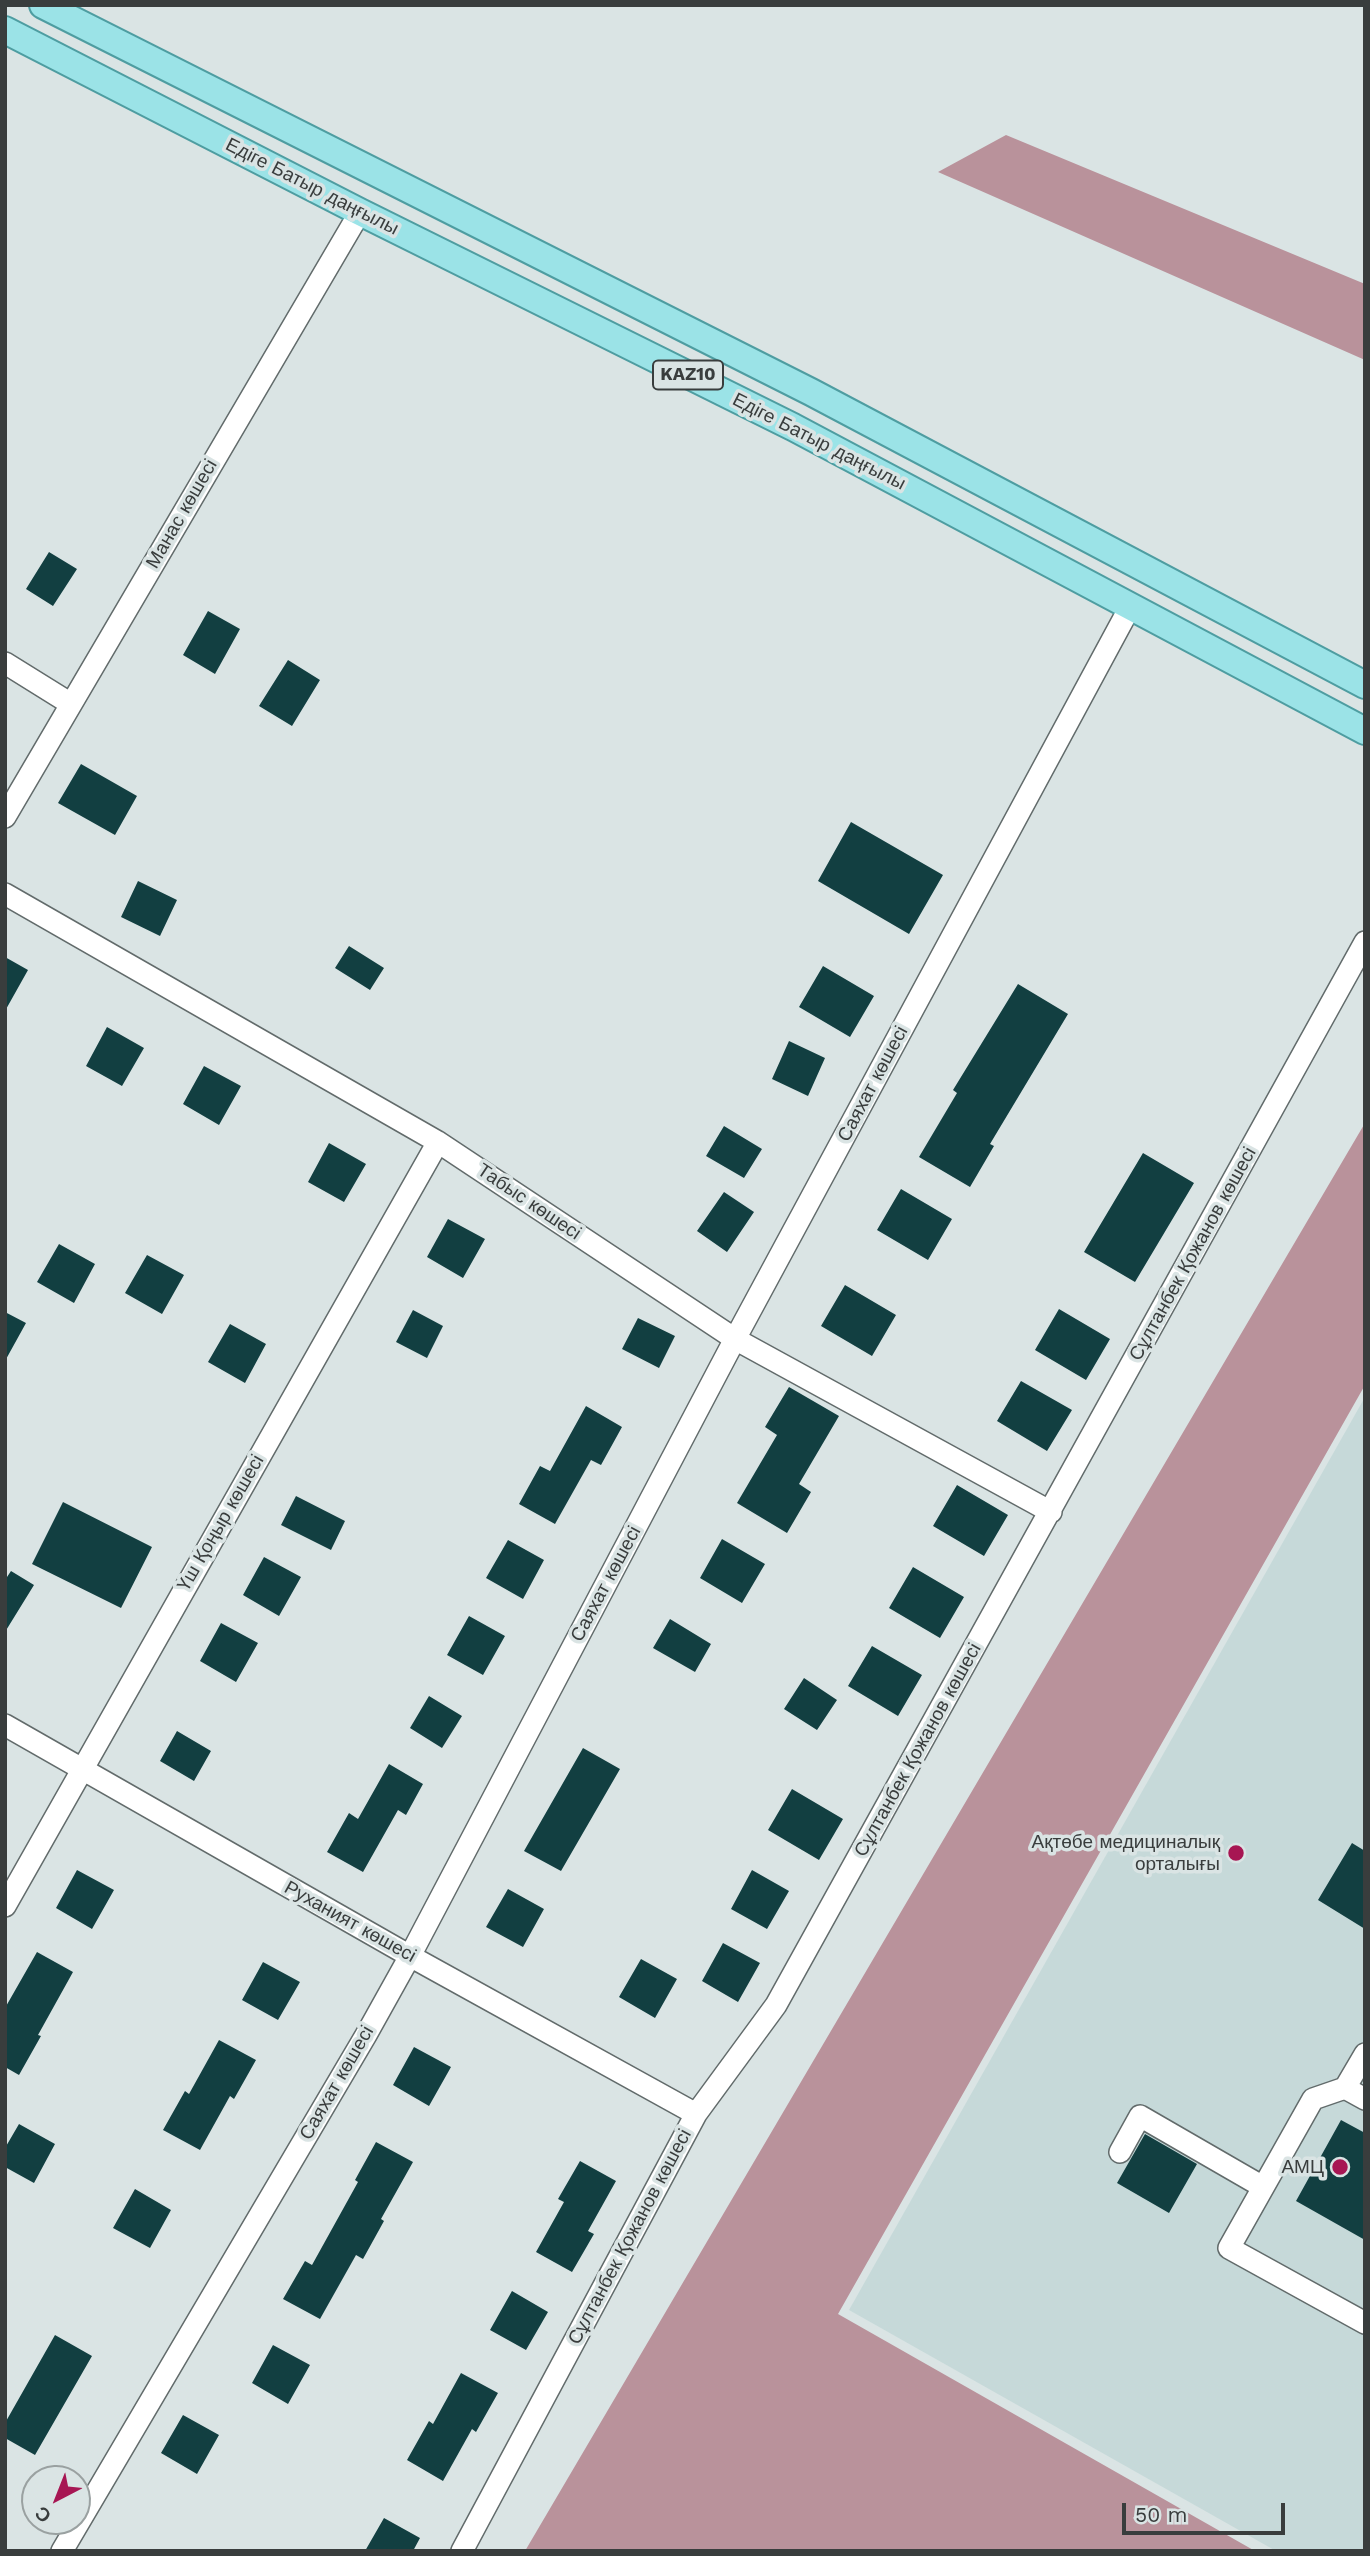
<!DOCTYPE html>
<html>
<head>
<meta charset="utf-8">
<style>
	body { margin:0 }
	#map { position:relative; width:1370px; height:2556px; overflow:hidden; background:#dae4e4; font-family:"Work Sans",sans-serif }
	canvas { display:block }
	.frame { position:absolute; inset:0; border:7px solid #393d3d; pointer-events:none }
	.north { position:absolute; left:21px; top:2465px; width:70px; height:70px; box-sizing:border-box; background:#dae4e4; border:2px solid #9aa1a1; border-radius:50%; rotate:222deg; font-size:19px; font-weight:700; line-height:28px; text-align:center; color:#393d3d }
	.north::after { content:''; display:block; margin:auto; width:24px; height:32px; background:#a71653; clip-path:polygon(50% 0,100% 100%,50% 72%,0 100%) }
	.scale { position:absolute; left:1122px; top:2503px; width:163px; height:32px; box-sizing:border-box; border:4px solid #393d3d; border-top:0; padding-left:9px; font-size:21px; line-height:24px; white-space:nowrap; color:#393d3d; -webkit-text-stroke:5px #dae4e4; paint-order:stroke }
</style>
</head>
<body>
<div id="map">
<canvas width="1370" height="2556"></canvas>
<div class="frame"></div>
<div class="north">С</div>
<div class="scale">50 m</div>
</div>
<script>
const ctx = document.querySelector('canvas').getContext('2d');
ctx.lineJoin = 'round';
function paint(path, color) {
  ctx.fillStyle = color;
  ctx.fill(path, 'evenodd');
}
function stroke(path, color, width, dash) {
  ctx.strokeStyle = color;
  ctx.lineWidth = width;
  ctx.lineCap = dash ? 'butt' : 'round';
  ctx.setLineDash(dash || []);
  ctx.stroke(path);
}
function drawText(font, color, halo, rows, align = 'center') {
  ctx.font = font + ' "Work Sans",sans-serif';
  ctx.lineWidth = 7;
  ctx.setLineDash([]);
  ctx.textBaseline = 'middle';
  ctx.strokeStyle = halo;
  ctx.fillStyle = color;
  for (const [text, x, y, turn = 0] of rows) {
    ctx.save();
    ctx.translate(x, y);
    ctx.rotate((+turn || 0) * Math.PI / 180);
    ctx.textAlign = isNaN(turn) ? turn : align;
    if (halo) ctx.strokeText(text, 0, 0);
    ctx.fillText(text, 0, 0);
    ctx.restore();
  }
}
paint(new Path2D(`
	M1365 1397V2551H1276L849 2310Z`), '#c6d9d9');
paint(new Path2D(`
	M1006 135 1365 284V360L938 172Z
	M1365 1123V1385L838 2314 1255 2551H525Z`), '#b9929b');
paint(new Path2D(`
	M49 552 77 569 53 606 26 589Z
	M208 611 240 629 215 674 183 655Z
	M288 660 320 680 292 726 259 706Z
	M81 764 137 796 115 835 58 803Z
	M851 822 943 875 909 934 818 881Z
	M138 881 177 900 160 936 121 917Z
	M349 946 384 968 370 990 335 968Z
	M5 957 28 970 5 1011Z
	M823 966 874 996 850 1037 799 1007Z
	M1018 984 1068 1014 990 1144 994 1146 970 1187 919 1157 957 1093 953 1090Z
	M107 1027 144 1048 122 1086 86 1066Z
	M789 1041 825 1058 808 1096 772 1079Z
	M204 1066 241 1086 219 1125 183 1104Z
	M724 1126 762 1149 744 1178 706 1156Z
	M329 1143 366 1164 344 1202 308 1182Z
	M1143 1153 1194 1183 1135 1282 1084 1252Z
	M901 1189 952 1219 928 1260 877 1230Z
	M724 1192 754 1212 727 1252 697 1231Z
	M448 1219 485 1239 463 1278 427 1257Z
	M59 1244 95 1264 74 1303 37 1282Z
	M147 1255 184 1275 162 1314 125 1293Z
	M845 1285 896 1315 872 1356 821 1326Z
	M1059 1309 1110 1339 1086 1380 1035 1350Z
	M413 1310 443 1326 427 1358 396 1342Z
	M5 1312 26 1323 5 1361Z
	M638 1318 675 1336 659 1368 622 1349Z
	M230 1324 266 1344 245 1383 208 1362Z
	M1021 1381 1072 1410 1047 1451 997 1421Z
	M789 1387 839 1416 799 1484 811 1492 787 1533 737 1503 777 1435 765 1427Z
	M586 1406 622 1427 601 1465 591 1460 555 1524 519 1504 540 1466 550 1471Z
	M957 1485 1008 1515 984 1556 933 1526Z
	M296 1496 345 1521 331 1550 281 1525Z
	M63 1502 152 1547 121 1608 32 1564Z
	M722 1539 765 1564 742 1603 700 1578Z
	M508 1540 544 1560 523 1599 486 1578Z
	M264 1557 301 1577 279 1616 243 1595Z
	M913 1567 964 1597 940 1638 889 1608Z
	M11 1571 34 1585 5 1632V1580Z
	M469 1616 505 1636 483 1675 447 1655Z
	M670 1619 711 1644 695 1672 653 1648Z
	M221 1623 258 1643 236 1682 200 1661Z
	M872 1646 922 1675 898 1716 848 1686Z
	M804 1678 837 1700 817 1730 784 1709Z
	M429 1696 462 1716 442 1748 410 1728Z
	M177 1731 211 1751 194 1781 160 1761Z
	M583 1748 620 1769 561 1871 524 1851Z
	M389 1764 423 1784 406 1815 398 1810 363 1872 327 1852 349 1813 358 1819Z
	M792 1789 843 1819 819 1860 768 1830Z
	M1352 1843 1365 1851V1929L1318 1900Z
	M77 1870 114 1890 92 1929 56 1908Z
	M752 1870 789 1891 767 1929 731 1909Z
	M508 1889 544 1909 523 1947 486 1927Z
	M723 1943 760 1963 738 2002 702 1981Z
	M37 1952 73 1972 38 2035 41 2036 19 2075 5 2067V2008Z
	M641 1959 677 1979 655 2018 619 1997Z
	M263 1962 300 1982 278 2020 242 2000Z
	M219 2040 256 2060 234 2099 230 2096 200 2150 163 2130 185 2091 189 2094Z
	M414 2047 451 2067 429 2106 393 2085Z
	M1341 2120 1365 2133V2240L1296 2201Z
	M19 2124 55 2144 34 2183 5 2167V2148Z
	M1145 2134 1197 2164 1169 2213 1117 2183Z
	M376 2142 413 2162 381 2219 384 2221 363 2259 356 2255 320 2319 283 2299 305 2261 312 2265 358 2182 355 2180Z
	M580 2161 616 2181 588 2231 594 2234 572 2272 536 2252 564 2202 558 2199Z
	M135 2189 171 2210 150 2248 113 2228Z
	M512 2291 548 2312 526 2350 490 2330Z
	M55 2335 92 2356 35 2455 5 2438V2423Z
	M273 2345 310 2365 288 2404 252 2383Z
	M461 2373 498 2393 476 2432 472 2429 443 2481 407 2460 429 2421 433 2424Z
	M183 2415 219 2435 197 2474 161 2453Z
	M384 2518 420 2538 413 2551H365Z`), '#123f41');
const minor = new Path2D(`
	M5 663 71 704
	M5 817 360 212
	M5 894 438 1142 735 1339 1051 1512
	M5 1725 410 1956 696 2114
	M5 1906 438 1142
	M1365 2054 1345 2088 1313 2099 1229 2248 1365 2323
	M1345 2088 1365 2099
	M1120 2152 1140 2116 1263 2187
	M62 2551 366 2035 410 1956 735 1339 1130 607
	M462 2551 696 2114 776 2005 1365 942`);
const major = new Path2D(`
	M43 5 811 392 1365 685
	M5 30 360 212 793 427 1365 731`);
stroke(minor, '#626b6b', 24);
stroke(major, '#4e9da1', 30);
stroke(minor, '#fff', 21);
stroke(major, '#9be3e7', 26);
for (const [x, y, r, color] of [
	[1236,1853,9,"#a71653"],
	[1340,2167,9,"#a71653"]
]) {
  const dot = new Path2D();
  dot.arc(x, y, r, 0, 2 * Math.PI);
  ctx.fillStyle = color;
  ctx.fill(dot);
  stroke(dot, '#dae4e4', 2.5);
}
for (const [x, y, w] of [
	[688,375,70]
]) {
  const box = new Path2D();
  box.roundRect(x - w / 2, y - 14.5, w, 29, 5);
  ctx.fillStyle = '#dae4e4';
  ctx.fill(box);
  stroke(box, '#393d3d', 2);
}
drawText('bold 18px', '#393d3d', null, [
	["KAZ10",688,375]
]);
drawText('19px', '#393d3d', '#dae4e4', [
	["Едіге Батыр даңғылы",312,187,27],
	["Едіге Батыр даңғылы",819,442,27],
	["Манас көшесі",182,514,-60],
	["Саяхат көшесі",873,1084,-62],
	["Табыс көшесі",529,1202,34],
	["Сұлтанбек Қожанов көшесі",1193,1254,-61],
	["Үш Қоңыр көшесі",221,1523,-60],
	["Саяхат көшесі",606,1584,-62],
	["Сұлтанбек Қожанов көшесі",918,1750,-61],
	["Руханият көшесі",350,1922,29],
	["Саяхат көшесі",337,2083,-60],
	["Сұлтанбек Қожанов көшесі",630,2237,-62]
]);
drawText('19px', '#393d3d', '#dae4e4', [
	["Ақтөбе медициналық",1220,1842],
	["орталығы",1220,1864],
	["АМЦ",1324,2167]
], 'right');
</script>
</body>
</html>
